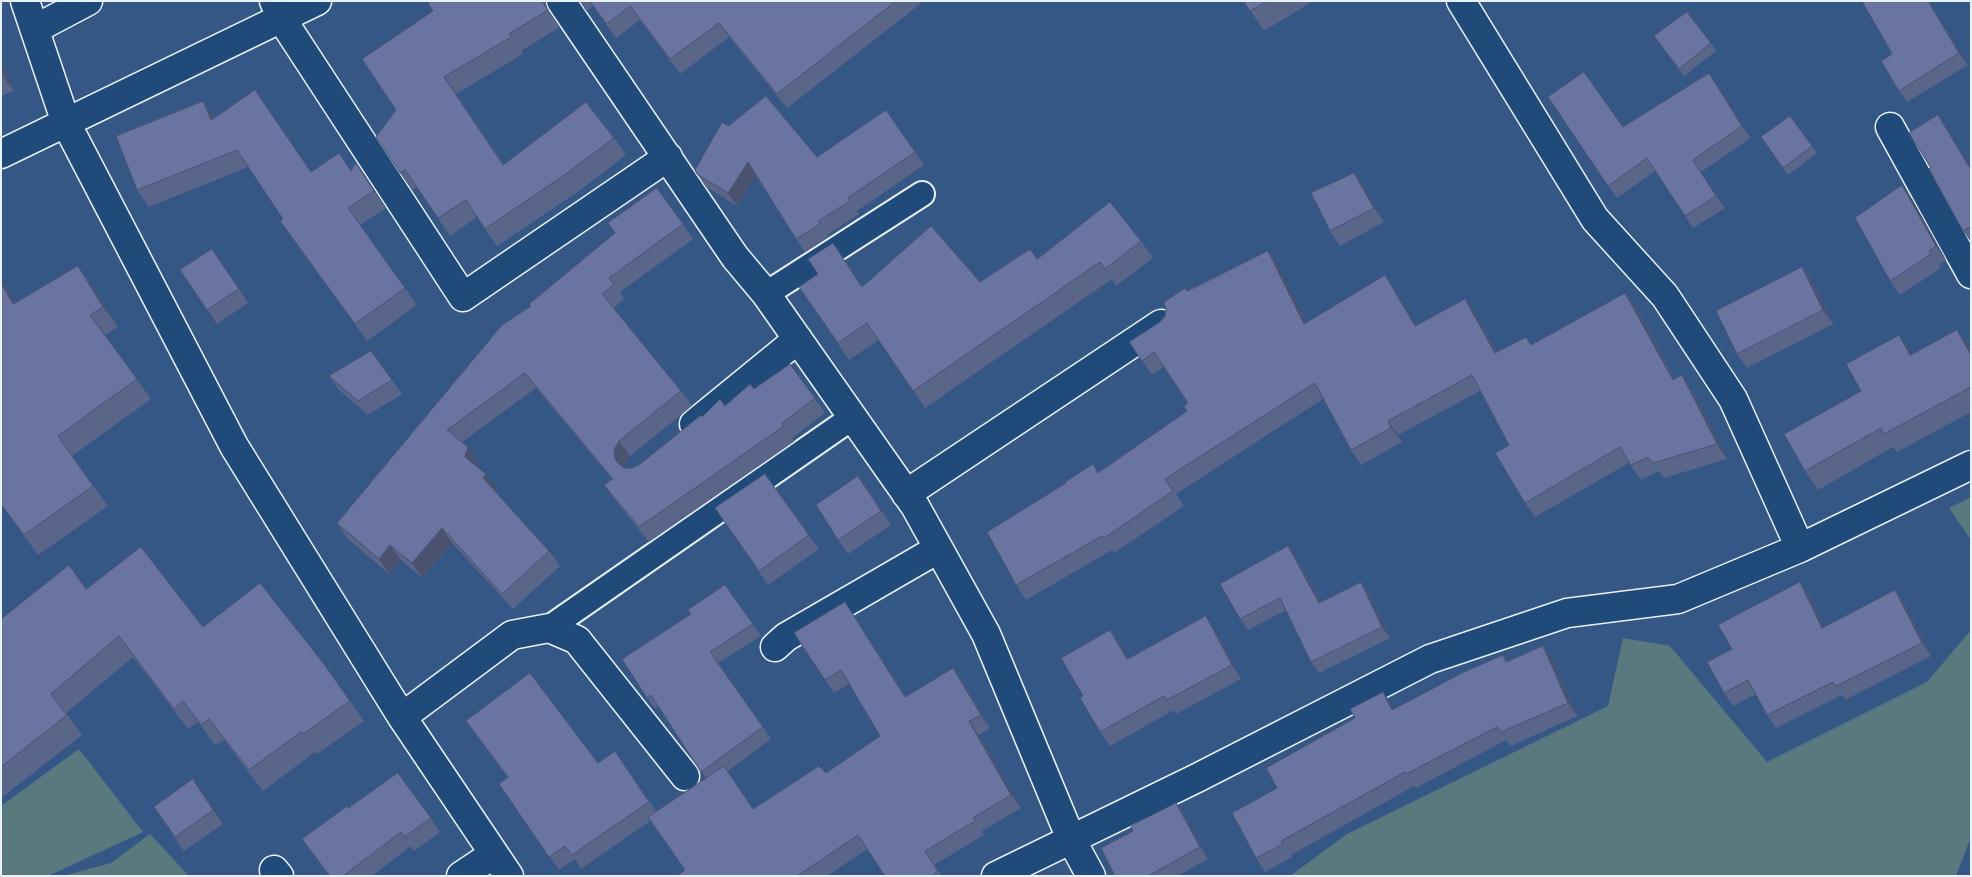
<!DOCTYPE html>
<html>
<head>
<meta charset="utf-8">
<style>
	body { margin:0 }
	#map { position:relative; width:1972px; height:877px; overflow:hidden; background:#355785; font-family:Dekko,sans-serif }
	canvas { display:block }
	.frame { position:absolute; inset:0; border:2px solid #e8f1f8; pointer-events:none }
</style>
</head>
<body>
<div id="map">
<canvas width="1972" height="877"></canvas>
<div class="frame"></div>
</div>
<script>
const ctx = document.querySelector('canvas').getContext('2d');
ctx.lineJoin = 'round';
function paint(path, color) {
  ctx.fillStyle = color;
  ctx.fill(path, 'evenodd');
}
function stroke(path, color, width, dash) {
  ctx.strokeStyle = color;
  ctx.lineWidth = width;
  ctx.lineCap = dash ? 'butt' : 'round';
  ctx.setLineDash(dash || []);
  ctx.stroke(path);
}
paint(new Path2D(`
	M1971 497V540L1949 508Z
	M1971 630V837L1956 876H1290L1347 834 1608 706 1623 638 1670 646 1767 762 1927 682Z
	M79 749 143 832 48 876H1V806Z
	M150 834 189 876H63L111 863Z`), '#59797e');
const lane = new Path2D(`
	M766 294 922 194
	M549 628 853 417`);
const street = new Path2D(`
	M25 1 66 123 234 446 402 717 509 876
	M274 1 281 18 463 297 668 157
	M561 1 735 257 766 294 915 506 986 634 1071 839 1091 876
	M1461 1 1595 219 1665 296 1733 399 1800 548
	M35 29 88 1
	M1890 127 1971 274
	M694 424 798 339
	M906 494 1161 324
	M775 647 786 637 938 549
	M402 717 512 635 549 628 577 640 685 776
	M274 870 279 876
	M461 876 494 854
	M996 876 1197 778 1430 659 1567 613 1678 599 1800 548 1971 465`);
const secondary = new Path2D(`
	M1 154 317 1`);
stroke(lane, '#e8f1f8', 28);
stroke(street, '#e8f1f8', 31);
stroke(secondary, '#e8f1f8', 31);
stroke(lane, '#1f4a7a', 24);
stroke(street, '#1f4a7a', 28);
stroke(secondary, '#1f4a7a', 28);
paint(new Path2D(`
	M431 1H545L548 10 560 27 521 51 523 54 456 94 504 165 614 138 626 155 579 191 497 246 477 217 450 236 417 187 412 190 400 173 396 110 433 11Z
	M580 1H924L787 108 729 37 680 74 640 20 616 38 593 6 586 11Z
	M1244 1H1313L1264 31Z
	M1862 1H1929L1968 65 1907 102 1899 91 1892 54Z
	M1654 36 1711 43 1716 51 1684 76Z
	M1 61 14 91 1 96Z
	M1709 73 1751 138 1701 172 1725 208 1693 228 1655 171 1617 198 1548 97 1623 127Z
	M203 101 215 117 311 172 351 171 356 163 386 208 360 225 417 305 367 341 280 221 283 219 248 167 149 207 137 190Z
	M886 110 924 165 857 211 859 214 827 235 829 237 805 252 796 239 756 176 737 206 706 187 695 170 817 157Z
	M1938 115 1946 128 1971 168V242L1963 231 1931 168Z
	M1790 116 1817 153 1788 175 1761 137Z
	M1354 173 1364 187 1384 222 1340 246 1330 231Z
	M657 188 693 239 620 292 624 299 614 308 681 391 692 406 630 456 625 463V468H632L639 465 702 417 725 406 754 389 790 364 825 413 792 438 795 441 649 542 615 500 604 485 612 479 536 388 462 442 478 462 477 467 497 489 495 492 549 551 560 566 513 609 452 543 422 578 401 560 389 574 347 538 337 523 531 306 615 233Z
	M1912 199 1946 260 1939 265 1941 268 1900 295 1890 281Z
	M1141 241 1153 258 1116 286 1112 279 925 408 879 340 849 360 799 287 818 274 863 286 980 282 1037 259Z
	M212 249 248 303 217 324 180 270Z
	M1268 251 1278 266 1307 323 1395 290 1416 326 1475 313 1497 352 1532 344 1625 293 1636 308 1675 379 1692 390 1727 459 1664 478 1659 471 1641 480 1629 463 1535 517 1525 503 1509 445 1480 391 1398 435 1402 442 1361 465 1351 450 1323 399 1176 494 1184 506 1114 553 1112 550 1026 600 1016 585 1098 472 1187 411 1188 403 1164 367 1152 375 1129 342 1160 322 1187 291Z
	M78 266 92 286 118 327 105 335 151 399 72 456 108 506 38 555 1 504 15 303Z
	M1802 267 1812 281 1833 324 1747 368 1737 354Z
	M1957 330 1971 349V412L1897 452 1893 447 1818 490 1805 471 1861 391 1913 354Z
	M372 351 402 394 368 415 339 390 329 376Z
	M765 474 819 549 768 585 715 508Z
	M868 490 891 525 848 554 838 540Z
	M1288 546 1296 558 1321 602 1361 582 1369 594 1390 638 1319 673 1311 662 1286 610 1248 630 1240 619Z
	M1800 582 1809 595 1824 627 1895 590 1904 603 1931 656 1845 700 1842 695 1776 728 1767 715 1756 694 1733 706 1724 693 1732 649Z
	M86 589 203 627 324 664 364 721 317 754 315 752 263 791 224 740 215 745 198 722 188 729 133 657 66 713 82 735 1 798V619Z
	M845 602 854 616 906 697 953 668 963 682 990 728 979 735 1021 808 982 831 984 835 934 865 942 876H885L867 849 827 876H679L685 870 650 821 581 869 575 859 559 870 499 784 508 778 466 721 598 763 615 751 656 811 706 778 658 707 655 709 622 659 753 624 761 636 718 663 771 739 728 771 753 809 826 773 880 736 849 684 834 693 825 680Z
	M1216 631 1241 679 1176 714 1174 710 1110 746 1100 732 1083 696 1120 644 1128 658Z
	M1543 646 1552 659 1577 716 1511 746 1506 740 1416 788 1414 786 1291 855 1292 857 1265 872 1256 858 1277 788 1383 692 1394 709 1503 655 1507 661Z
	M398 773 440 832 414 851 411 846 372 876H329L302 839 348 808Z
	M193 779 223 824 184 851 154 807Z
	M1176 803 1184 814 1208 859 1177 876H1115L1133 831Z`), '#5a658a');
paint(new Path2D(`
	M542 1H545V2L548 10 560 27Z
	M1928 1H1929L1968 65 1959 53Z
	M1 61 14 91 1 74Z
	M1709 73 1718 85 1751 138 1742 126Z
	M203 101 215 118 211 120Z
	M1938 115 1946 128 1971 168V170Z
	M1693 160 1725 208 1716 196Z
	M748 162 757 175 737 206 728 193Z
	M356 163 368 180 386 208 374 191Z
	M1354 173 1364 187 1384 222 1374 208Z
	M1902 185 1912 199 1946 260 1936 246Z
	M1268 251 1278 266 1315 339 1304 324Z
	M78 266 92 286 118 327 103 307Z
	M1802 267 1812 281 1833 324 1823 310Z
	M1385 275 1395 290 1426 341 1415 326Z
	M1 279 28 325 13 304 1 283Z
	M1625 293 1636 308 1683 395 1673 380Z
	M1465 299 1475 313 1505 368 1495 353Z
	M1957 330 1971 349V355Z
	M1899 335 1912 353 1923 373 1910 355Z
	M1682 375 1692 390 1727 459 1717 444Z
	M1388 421 1398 435 1402 442 1391 428Z
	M619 441 630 456 625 463V471L617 462 614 456 615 448Z
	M468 447 478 462 475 472 465 457Z
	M486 474 497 489 493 493 483 478Z
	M442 528 452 543 422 578 412 563Z
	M390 545 401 560 389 574 379 559Z
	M1288 546 1296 558 1327 614 1319 603Z
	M1361 582 1369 594 1390 638 1382 627Z
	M1800 582 1809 595 1831 641 1822 628Z
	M1895 590 1904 603 1931 656 1922 643Z
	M845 602 854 616 915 711 905 697Z
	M1206 616 1216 631 1241 679 1232 665Z
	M1110 630 1120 644 1137 673 1127 659Z
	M1543 646 1552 659 1577 716 1568 703Z
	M953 668 963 682 990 728 981 715Z
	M1383 692 1392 705 1402 723 1392 710Z
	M969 721 979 735 1021 808 1011 795Z
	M193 779 203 793 223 824 213 810Z
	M1176 803 1184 814 1208 859 1200 847Z`), '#4a5270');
const building = new Path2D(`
	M431 1H542L548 10 509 34 511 37 444 77 503 165 586 102 614 138 567 173 485 229 466 200 438 218 405 170 400 173 376 137 396 110 362 59 433 11 428 3Z
	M590 1H896L777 94 719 23 670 59 630 6 607 24Z
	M1244 1H1267L1250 11Z
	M1862 1H1928L1959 53 1899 91 1881 61 1892 54Z
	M1687 12 1711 43 1679 69 1654 36Z
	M1584 72 1623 127 1709 73 1742 126 1693 160 1716 196 1685 216 1647 158 1608 186 1548 97Z
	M255 90 311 172 339 153 351 171 356 163 374 191 348 208 405 288 355 324 280 221 283 219 237 150 137 190 116 136 203 101 211 120Z
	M766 96 817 157 886 110 915 152 848 198 850 201 818 221 820 224 796 239 748 162 728 193 697 174 695 170 722 122 728 126Z
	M1938 115 1971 170V227L1963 231 1929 169 1931 168 1909 133Z
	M1790 116 1812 146 1783 168 1761 137Z
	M1354 173 1374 208 1330 231 1311 193Z
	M1902 185 1936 246 1929 251 1931 254 1890 281 1855 218Z
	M657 188 683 224 609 278 614 284 602 294 681 391 619 441 615 448 614 456 617 462 624 468H632L639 465 701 415 702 417 720 399 725 406 750 384 754 389 790 364 815 398 782 423 784 426 639 527 604 485 613 479 525 373 447 430 468 447 465 457 486 474 483 478 549 551 502 594 442 528 412 563 390 545 379 559 337 523 502 325 531 306 529 304 615 233 608 223Z
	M1110 202 1141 241 1105 269 1100 262 913 391 867 323 838 343 799 287 818 274 808 259 833 243 862 287 931 226 980 282 1030 249 1037 259Z
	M212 249 239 289 207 310 180 270Z
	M1268 251 1304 324 1385 275 1415 326 1465 299 1495 353 1526 337 1531 345 1625 293 1673 380 1682 375 1717 444 1653 463 1648 457 1631 465 1620 447 1525 503 1495 453 1509 445 1472 375 1388 421 1391 428 1351 450 1315 383 1165 479 1173 491 1104 538 1102 536 1016 585 987 532 1066 483 1065 482 1093 464 1098 473 1187 411 1184 406 1188 403 1154 352 1142 361 1129 342 1160 322 1165 316 1166 309 1164 302 1185 288 1187 291Z
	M78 266 103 307 90 315 137 379 58 436 93 486 24 535 1 504V283L13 304Z
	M1802 267 1823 310 1737 354 1716 311Z
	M1957 330 1971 355V387L1884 434 1881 428 1805 471 1784 434 1861 391 1846 364 1899 335 1910 355Z
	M371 351 392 380 358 401 329 376Z
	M765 474 809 535 759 571 715 508Z
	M858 476 881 511 838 540 816 505Z
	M1288 546 1319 603 1361 582 1382 627 1311 662 1280 598 1240 619 1220 584Z
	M141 547 203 627 260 583 324 664 350 701 303 734 301 732 249 770 209 719 201 725 183 701 174 709 119 636 51 694 67 715 1 767V619L69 565 86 589Z
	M1800 582 1822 628 1895 590 1922 643 1836 686 1833 682 1767 715 1748 680 1724 693 1707 662 1732 649 1718 625Z
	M725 585 753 624 710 652 763 727 701 772 651 695 647 698 622 659 691 614 688 610Z
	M845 602 905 697 953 668 981 715 969 721 1011 795 973 818 975 821 925 851 938 871 931 876H885L858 835 797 876H679L678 875 685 870 648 817 724 766 753 809 819 766 826 773 880 736 841 670 825 680 794 633Z
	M1206 616 1232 665 1167 700 1164 696 1100 732 1080 698 1083 696 1061 658 1110 630 1127 659Z
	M1543 646 1568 703 1501 732 1497 727 1406 774 1405 772 1281 841 1283 844 1256 858 1232 813 1277 788 1266 768 1355 718 1350 709 1383 692 1392 710 1464 672 1503 655 1506 662Z
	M530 673 598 763 615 751 649 802 572 855 565 846 549 857 499 784 508 777 466 721Z
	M398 773 431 818 404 837 401 832 343 876H330L302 839 347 806 348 808Z
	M193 779 213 810 175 837 154 807Z
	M1176 803 1200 847 1148 876H1115L1101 848 1133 831 1131 827Z`);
paint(building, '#6975a0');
stroke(building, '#4a5270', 1);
</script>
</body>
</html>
